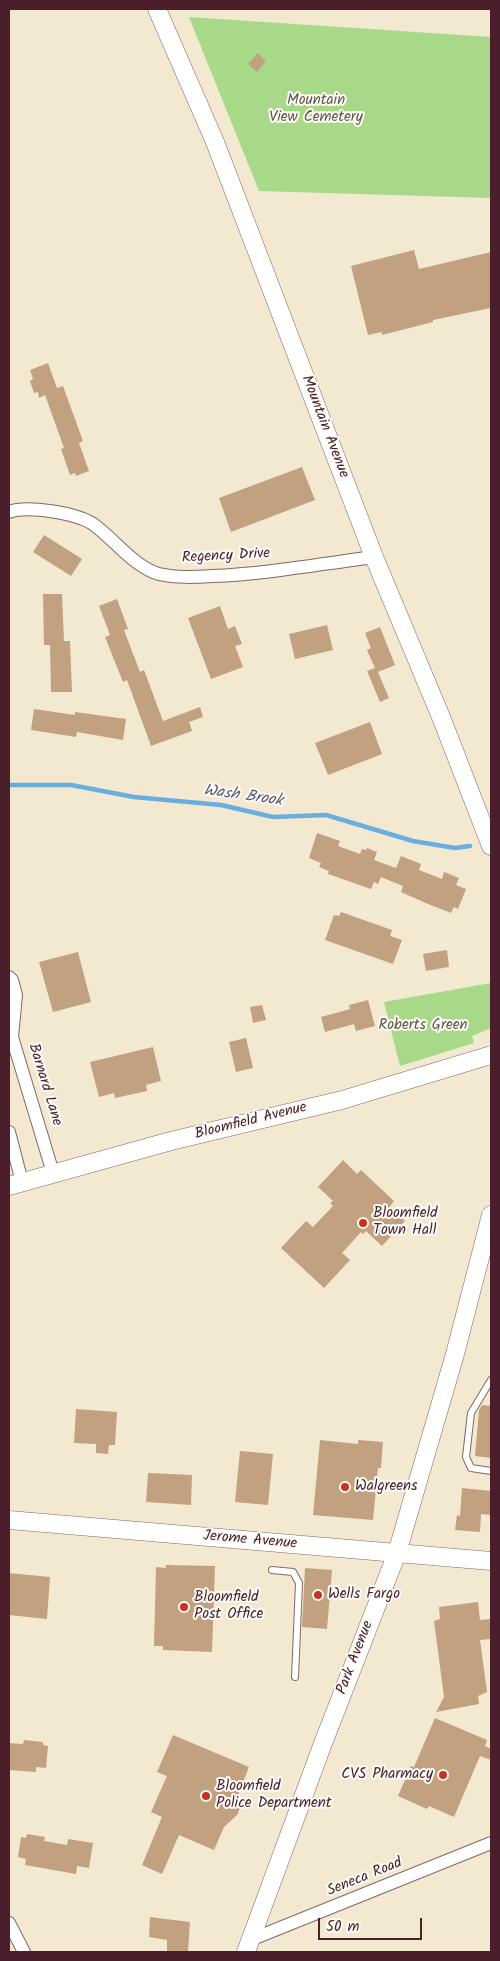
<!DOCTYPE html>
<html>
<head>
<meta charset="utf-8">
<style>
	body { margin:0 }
	#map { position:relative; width:500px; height:1961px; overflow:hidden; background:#f2e9d0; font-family:Kalam,sans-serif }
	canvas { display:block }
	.frame { position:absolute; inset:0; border:10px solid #4a1f2b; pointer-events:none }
	.scale { position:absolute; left:318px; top:1918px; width:104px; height:22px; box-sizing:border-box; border:2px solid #4a1f2b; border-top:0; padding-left:6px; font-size:15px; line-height:18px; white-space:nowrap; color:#4a1f2b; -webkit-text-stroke:4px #fdfcf7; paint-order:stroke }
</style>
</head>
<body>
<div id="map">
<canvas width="500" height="1961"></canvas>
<div class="frame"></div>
<div class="scale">50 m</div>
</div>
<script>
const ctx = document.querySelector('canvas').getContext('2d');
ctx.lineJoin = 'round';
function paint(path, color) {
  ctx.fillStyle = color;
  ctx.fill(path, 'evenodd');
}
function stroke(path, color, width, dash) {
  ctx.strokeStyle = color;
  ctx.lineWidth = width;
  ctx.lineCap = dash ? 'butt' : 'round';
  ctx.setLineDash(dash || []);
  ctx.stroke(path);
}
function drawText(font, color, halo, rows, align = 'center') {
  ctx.font = font + ' Kalam,sans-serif';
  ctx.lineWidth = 4;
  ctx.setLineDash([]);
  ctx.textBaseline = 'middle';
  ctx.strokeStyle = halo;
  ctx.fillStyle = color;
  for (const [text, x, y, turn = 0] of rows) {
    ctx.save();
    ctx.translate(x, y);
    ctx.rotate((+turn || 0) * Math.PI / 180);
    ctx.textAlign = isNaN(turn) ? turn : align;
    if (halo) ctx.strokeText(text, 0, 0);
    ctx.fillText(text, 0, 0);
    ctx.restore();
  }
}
paint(new Path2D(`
	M189 17 491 37V198L259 191Z
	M491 983V1028L472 1036 474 1043 400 1066 384 1002Z`), '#a7d988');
stroke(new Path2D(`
	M9 785H71L134 797 221 805 273 817 326 815 413 841 455 848 470 846`), '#69aedf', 4.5);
paint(new Path2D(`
	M258 53 266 61 257 72 248 64Z
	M414 250 419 269 491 252V308L433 320V322L382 335V332L368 335 351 266Z
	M48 363 57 388 63 386 83 441 79 443 89 471 76 476 75 473 70 475 61 449 64 448 45 395 39 398 38 392 34 393 30 381 33 379 30 370Z
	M302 467 315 500 231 532 219 498Z
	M44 535 82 559 71 576 33 552Z
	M43 594H62L64 641H70L72 692H51L50 645H44Z
	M117 599 128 629 124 630 140 672 144 670 163 721 200 707 203 717 189 722 192 731 151 746 127 680 123 682 105 637 110 635 99 606Z
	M220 606 228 629 235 626 242 644 235 646 243 667 211 679 188 618Z
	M327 625 333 650 295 659 289 634Z
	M380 627 395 665 378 672 389 698 380 702 367 671 375 668 367 650 371 648 365 633Z
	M34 709 75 715V712L126 719 123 740 77 732 76 737 31 730Z
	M370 722 382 754 328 775 315 743Z
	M317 833 340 841 338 846 360 854 362 849 366 850 367 848 377 852 374 860 396 868 401 856 421 864 419 870 442 879 444 872 459 878 456 885 466 889 458 909 454 907 451 913 428 904 401 892 403 886 381 877 378 884 374 882 371 889 328 874 329 871 319 867 321 863 309 858Z
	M341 912 392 930 390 936 402 940 393 964 325 940 334 915 339 916Z
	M447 950 449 967 426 971 423 954Z
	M78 952 91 1002 53 1012 39 962Z
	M368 1000 375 1026 356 1031 354 1024 325 1032 321 1017 350 1009 349 1005Z
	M262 1005 266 1020 253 1023 250 1007Z
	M246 1038 253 1068 236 1072 229 1042Z
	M153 1047 161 1081 146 1085 147 1091 115 1098 114 1093 99 1097 90 1062Z
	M343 1160 357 1174 361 1170 394 1201 390 1206 405 1221 382 1246 366 1231 363 1234 361 1232 342 1253 350 1260 324 1288 281 1248 306 1221 313 1227 333 1206 330 1203 333 1201 318 1187Z
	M482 1405 491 1406V1458L475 1456 479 1410Z
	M76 1409 117 1412 115 1445H109L108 1454 96 1453V1444L74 1443Z
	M320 1440 358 1444V1440L383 1442 381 1468H378L373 1520 313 1515Z
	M240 1451 273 1454 268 1505 235 1502Z
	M148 1473 192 1475 191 1505 146 1502Z
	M462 1488 491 1491V1515L481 1514 480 1532 455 1530 457 1515 460 1516Z
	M166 1565 215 1566 212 1652 163 1650V1646H154L156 1567 166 1568Z
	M305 1568 332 1570 327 1629 302 1627Z
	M9 1573 50 1577 47 1619 9 1615Z
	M478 1602 480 1620 491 1619V1639L480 1640 487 1692 478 1696 479 1704 436 1712 444 1697 434 1621 440 1619 439 1607Z
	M435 1718 487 1740 485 1746 491 1749V1760L480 1756 454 1817 429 1806 427 1809 398 1796 411 1766 414 1767Z
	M173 1735 249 1767 237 1798 241 1806 237 1815 224 1827 214 1850 179 1835 162 1874 142 1865 162 1817 151 1812 167 1776 157 1772Z
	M24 1740 43 1742V1745L48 1746 46 1768 36 1767V1772L9 1770V1743L23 1744Z
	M27 1834 45 1837 44 1841 67 1845 68 1839 93 1843 89 1868 77 1866 76 1874 25 1865 26 1859 18 1857 21 1837 26 1838Z
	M150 1917 190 1922 188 1952H167V1940L149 1937Z`), '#c2a180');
const lane = new Path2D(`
	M491 1380 471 1413 466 1457 471 1468 491 1471
	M272 1570 293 1572 299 1583 295 1677`);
const street = new Path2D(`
	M9 512C27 505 76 513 93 524 114 539 134 567 159 574 177 578 195 577 212 576 266 574 320 564 374 557
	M9 977 12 980 16 995 12 1037 53 1173
	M9 1132 22 1182
	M9 1923 24 1952
	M250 1940 491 1843`);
const secondary = new Path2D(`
	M157 9 215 142 374 557 441 717 491 846
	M9 1186 171 1141 342 1100 491 1055
	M9 1520 491 1561
	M246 1952 322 1746 397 1553 455 1354 491 1215`);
stroke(lane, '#856665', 8);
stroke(street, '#856665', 14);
stroke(secondary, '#856665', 19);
stroke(lane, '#fff', 6);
stroke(street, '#fff', 12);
stroke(secondary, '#fff', 18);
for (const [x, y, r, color] of [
	[363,1223,5,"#c8321e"],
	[345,1487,5,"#c8321e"],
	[318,1595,5,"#c8321e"],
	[184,1607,5,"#c8321e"],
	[443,1775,5,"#c8321e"],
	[206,1796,5,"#c8321e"]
]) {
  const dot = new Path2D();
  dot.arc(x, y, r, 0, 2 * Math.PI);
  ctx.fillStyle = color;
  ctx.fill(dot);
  stroke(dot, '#fdfcf7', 2);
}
drawText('15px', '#665747', '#fdfcf7', [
	["Mountain",316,101],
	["View Cemetery",316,118],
	["Roberts Green",423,1026]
]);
drawText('15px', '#4a1f2b', '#fdfcf7', [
	["Mountain Avenue",324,427,69],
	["Regency Drive",226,557,-3],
	["Barnard Lane",44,1085,73],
	["Bloomfield Avenue",251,1122,-14],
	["Jerome Avenue",250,1541,5],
	["Park Avenue",356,1658,-69],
	["Seneca Road",365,1878,-22]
]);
drawText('15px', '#4a1f2b', '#fdfcf7', [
	["Bloomfield",373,1214],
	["Town Hall",373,1231],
	["Walgreens",355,1487],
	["Wells Fargo",328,1595],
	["Bloomfield",194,1598],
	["Post Office",194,1615],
	["CVS Pharmacy",433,1775,"right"],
	["Bloomfield",216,1787],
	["Police Department",216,1804]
], 'left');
drawText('italic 16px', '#565873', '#fdfcf7', [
	["Wash Brook",243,797,8]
]);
</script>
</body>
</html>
